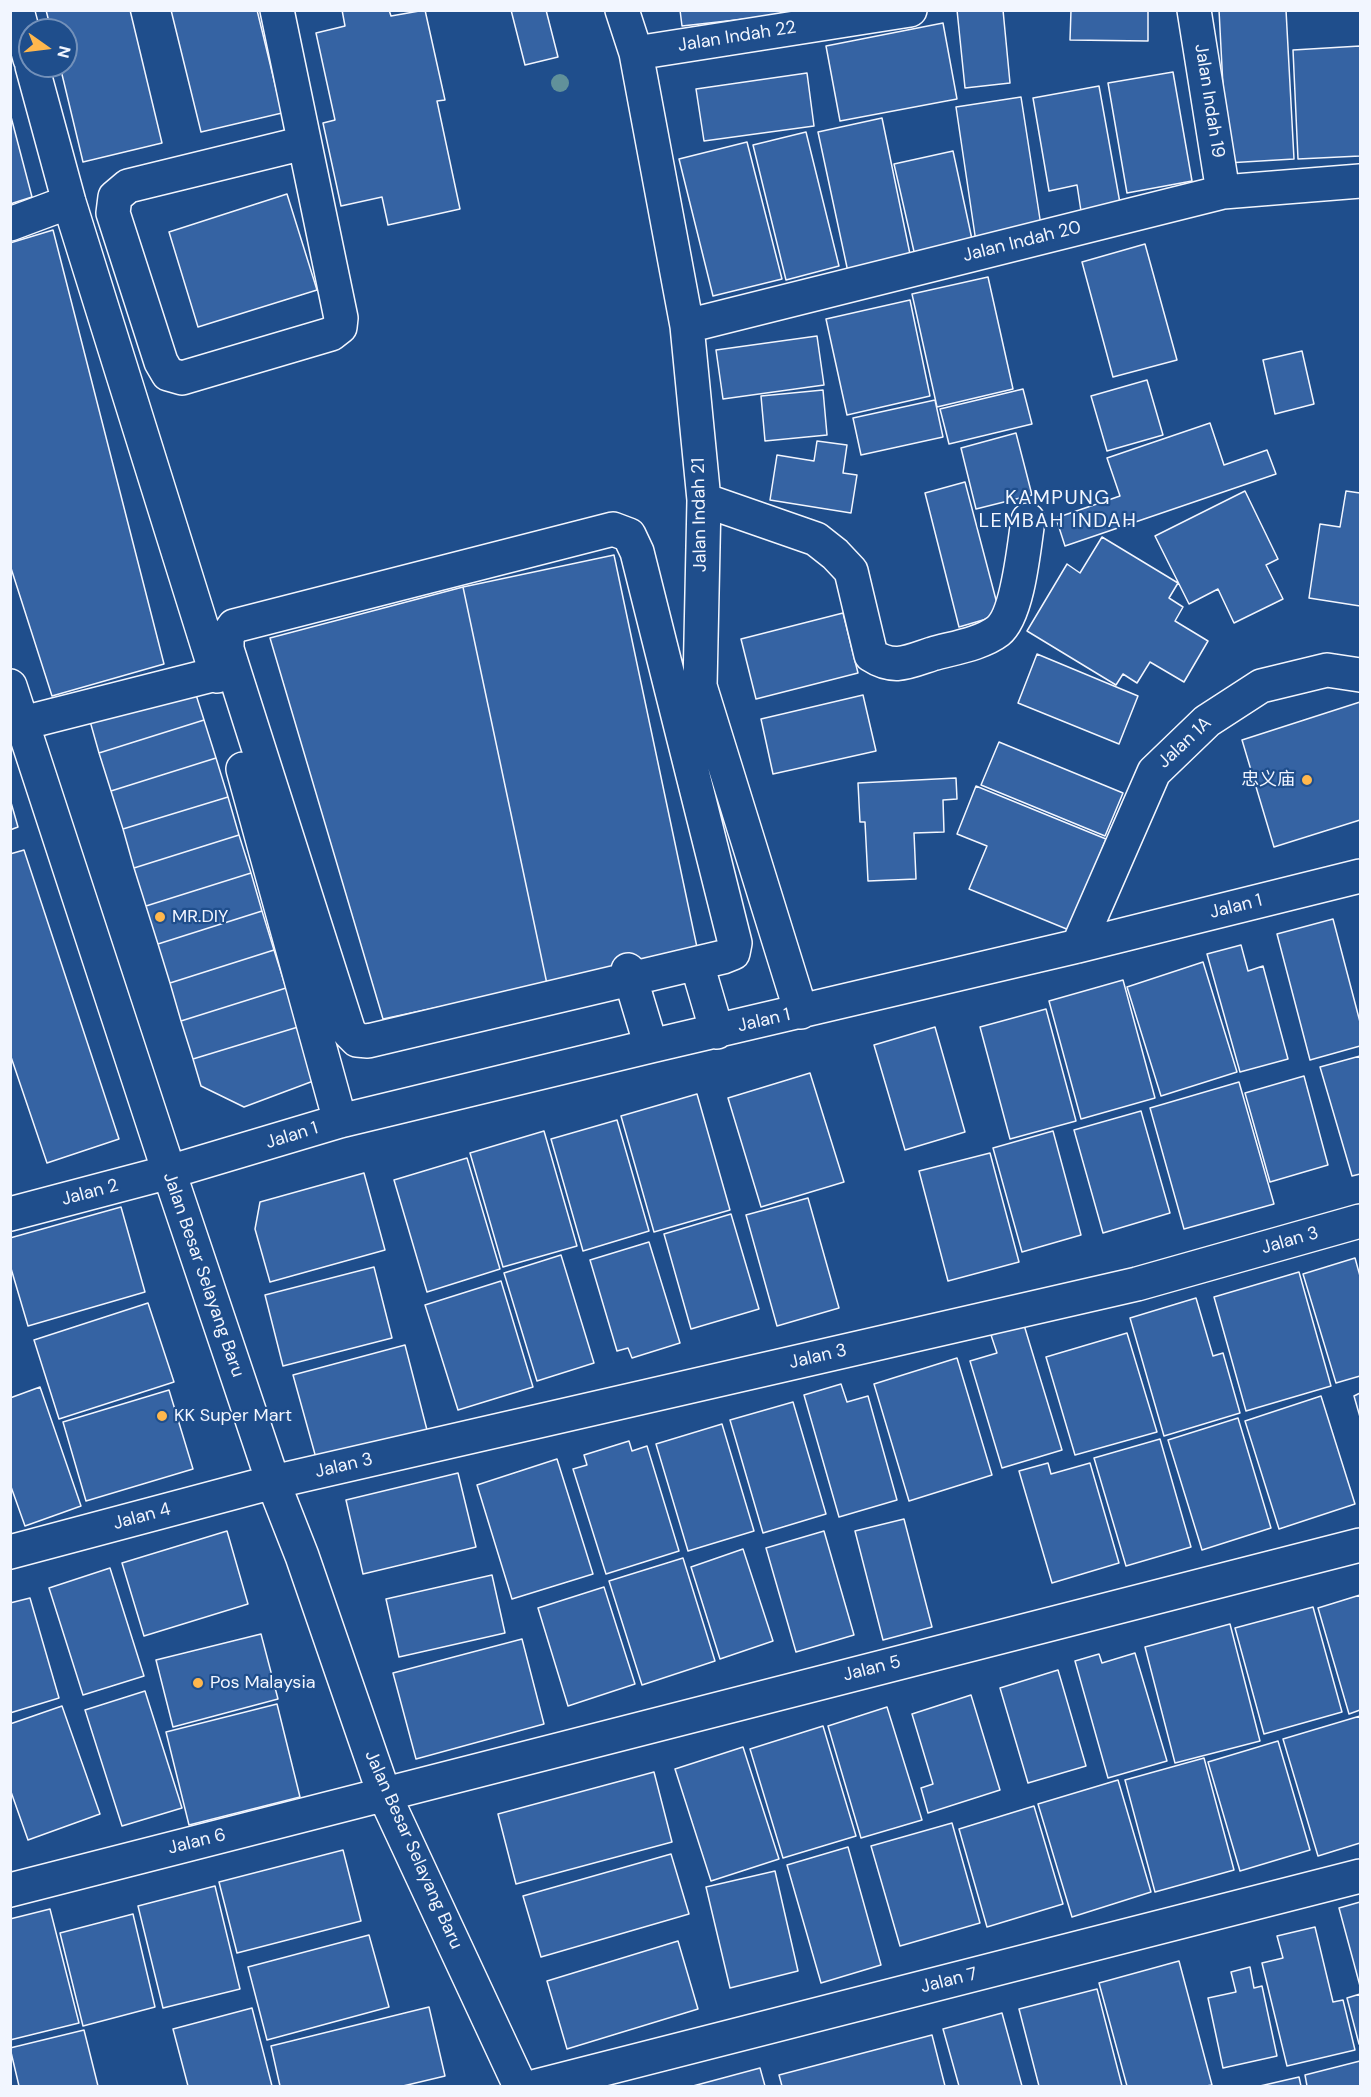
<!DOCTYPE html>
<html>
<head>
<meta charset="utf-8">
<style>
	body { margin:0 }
	#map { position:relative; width:1371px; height:2097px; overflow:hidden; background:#1f4e8c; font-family:"DM Sans",sans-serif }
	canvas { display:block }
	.frame { position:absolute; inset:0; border:12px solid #f2f6ff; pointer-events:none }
	.north { position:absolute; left:18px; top:18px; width:60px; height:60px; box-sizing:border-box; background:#1f4e8c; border:2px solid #7391ba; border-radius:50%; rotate:104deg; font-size:16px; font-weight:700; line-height:24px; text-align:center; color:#f2f6ff }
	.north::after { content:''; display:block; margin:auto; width:21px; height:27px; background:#ffb74d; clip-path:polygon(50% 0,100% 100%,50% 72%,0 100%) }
</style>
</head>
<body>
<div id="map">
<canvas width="1371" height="2097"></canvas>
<div class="frame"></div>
<div class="north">N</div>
</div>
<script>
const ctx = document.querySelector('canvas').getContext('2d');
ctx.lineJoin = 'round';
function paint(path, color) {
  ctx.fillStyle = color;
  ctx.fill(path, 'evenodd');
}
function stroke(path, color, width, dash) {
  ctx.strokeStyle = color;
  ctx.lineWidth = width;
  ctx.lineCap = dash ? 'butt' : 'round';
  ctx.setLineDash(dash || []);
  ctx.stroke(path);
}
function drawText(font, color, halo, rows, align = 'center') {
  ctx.font = font + ' "DM Sans","Noto Sans SC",sans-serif';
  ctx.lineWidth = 4.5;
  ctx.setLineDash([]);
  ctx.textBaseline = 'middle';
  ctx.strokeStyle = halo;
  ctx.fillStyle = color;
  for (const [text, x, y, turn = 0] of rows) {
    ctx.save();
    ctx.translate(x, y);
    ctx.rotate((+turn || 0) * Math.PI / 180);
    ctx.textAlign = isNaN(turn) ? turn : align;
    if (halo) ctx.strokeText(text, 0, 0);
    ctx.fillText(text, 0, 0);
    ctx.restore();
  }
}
const building = new Path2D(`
	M46 10H130L162 143 83 162 60 66H66V30H51Z
	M171 10H257L282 113 201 132Z
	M342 10H389L391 16 425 10 445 100 437 101 460 209 388 225 382 197 341 206 323 123 335 120 316 33 345 26Z
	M511 10H546L558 57 525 65Z
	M680 10H780L781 15 682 26Z
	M957 10H1003L1010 83 965 88Z
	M1071 10H1148V41L1070 40Z
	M1219 10H1286L1294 159 1227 163Z
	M943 23 957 99 840 121 826 46Z
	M1360 46V156L1298 159 1293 50Z
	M1173 72 1192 181 1127 193 1108 83Z
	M807 73 814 126 704 141 696 89Z
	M1099 86 1120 203 1081 211 1077 185 1049 191 1033 98Z
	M1021 97 1042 232 976 242 956 107Z
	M10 113 32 197 10 204Z
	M882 118 911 259 848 272 818 132Z
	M806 132 839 266 786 280 753 145Z
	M747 142 782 279 713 296 679 159Z
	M953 151 973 244 915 256 894 164Z
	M287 194 317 290 198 327 169 232Z
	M53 230 164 664 52 696 10 565V243Z
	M1145 244 1177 360 1113 377 1082 262Z
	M988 277 1013 389 937 407 912 294Z
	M910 300 930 396 847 415 826 319Z
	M817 336 824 385 723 399 716 350Z
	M1302 351 1314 404 1275 414 1263 360Z
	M1147 380 1163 435 1107 451 1091 396Z
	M1023 389 1032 424 949 444 940 409Z
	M823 390 827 435 765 441 761 396Z
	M935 400 943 437 861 455 853 418Z
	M1210 423 1224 465 1267 450 1276 474 1065 546 1056 518 1120 496 1107 458Z
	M1016 433 1032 495 976 509 961 448Z
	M817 441 847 445 843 473 857 475 851 513 770 500 777 455 814 461Z
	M965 482 1000 615 959 627 925 493Z
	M1245 491 1278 559 1266 565 1283 599 1234 623 1218 589 1189 604 1155 536Z
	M1346 491 1360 493V606L1309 598 1320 524 1340 527Z
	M1102 537 1178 583 1169 598 1183 607 1175 621 1208 641 1184 682 1150 662 1137 683 1123 674 1116 685 1027 631 1067 564 1080 573Z
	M614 555 698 952 547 984 463 587Z
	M463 587 547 984 383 1019 270 638Z
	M843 613 858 673 756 699 741 639Z
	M1037 654 1138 696 1119 744 1018 703Z
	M192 682 204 720 99 753 88 714Z
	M863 695 876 751 773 774 761 719Z
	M1360 702V820L1274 847 1242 740Z
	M204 720 216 758 111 791 99 753Z
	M999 742 1123 793 1105 836 981 785Z
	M216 758 228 797 123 829 111 791Z
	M956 778 957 799 943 800 944 832 914 833 916 879 868 881 865 822H860L858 783Z
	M976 786 1106 839 1069 930 969 889 987 846 957 834Z
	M228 797 239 835 134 868 123 829Z
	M10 799 18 827 10 830Z
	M239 835 251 873 146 906 134 868Z
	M24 850 119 1139 47 1163 10 1054V854Z
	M251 873 262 911 158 944 146 906Z
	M262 911 274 950 170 983 158 944Z
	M1333 919 1360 1022V1046L1310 1060 1277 934Z
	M1241 945 1248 971 1263 966 1288 1059 1240 1072 1207 954Z
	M274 950 286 988 181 1021 170 983Z
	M1203 962 1237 1072 1161 1096 1127 987Z
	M1123 980 1155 1098 1081 1119 1049 1001Z
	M286 988 298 1027 193 1059 181 1021Z
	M1046 1009 1076 1121 1010 1139 980 1027Z
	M298 1027 316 1080 244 1107 201 1086 193 1059Z
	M935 1027 965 1132 905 1150 874 1045Z
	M1360 1056V1174L1352 1176 1320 1067Z
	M810 1073 844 1182 761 1207 728 1098Z
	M1304 1076 1328 1165 1270 1182 1245 1093Z
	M1239 1082 1274 1204 1184 1229 1150 1108Z
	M697 1094 730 1210 654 1232 621 1116Z
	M1141 1111 1170 1213 1103 1233 1074 1130Z
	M617 1120 649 1231 583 1251 551 1139Z
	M544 1131 577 1246 503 1267 470 1153Z
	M1053 1131 1081 1235 1022 1252 993 1148Z
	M990 1153 1019 1262 948 1281 919 1171Z
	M467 1158 500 1269 427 1292 394 1180Z
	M364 1173 385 1250 270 1282 255 1229 260 1202Z
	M808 1198 839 1308 777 1326 746 1215Z
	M121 1207 145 1292 28 1326 10 1265V1238Z
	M731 1214 759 1309 691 1329 664 1234Z
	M649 1242 680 1343 632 1358 628 1348 617 1351 590 1260Z
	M561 1255 594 1363 537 1381 504 1273Z
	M1355 1258 1360 1276V1376L1336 1383 1303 1274Z
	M374 1267 392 1338 283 1366 265 1295Z
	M1299 1272 1331 1386 1246 1411 1214 1297Z
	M501 1281 533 1387 458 1410 425 1305Z
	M1196 1298 1213 1356 1223 1353 1240 1413 1164 1436 1130 1318Z
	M148 1303 174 1382 59 1419 34 1340Z
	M1024 1325 1062 1450 1002 1468 970 1361 997 1353 991 1335Z
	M1127 1333 1157 1432 1075 1455 1046 1357Z
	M405 1345 427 1430 316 1458 293 1375Z
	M957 1358 992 1475 909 1501 874 1384Z
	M841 1384 847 1402 868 1396 897 1500 839 1517 804 1395Z
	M40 1387 81 1506 25 1526 10 1484V1398Z
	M169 1390 193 1469 86 1501 63 1422Z
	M1360 1393V1417L1354 1396Z
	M1321 1396 1355 1504 1279 1529 1245 1421Z
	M793 1402 826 1514 763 1533 730 1420Z
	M1238 1418 1271 1528 1202 1550 1168 1440Z
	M722 1424 754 1531 688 1551 656 1444Z
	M1160 1439 1191 1547 1126 1566 1094 1458Z
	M629 1441 632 1451 647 1446 679 1551 606 1574 573 1469 587 1465 584 1455Z
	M557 1459 593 1574 512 1599 477 1485Z
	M1048 1463 1051 1474 1090 1463 1119 1563 1052 1583 1019 1471Z
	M458 1473 476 1547 363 1574 346 1500Z
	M904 1519 932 1627 883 1640 855 1531Z
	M227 1531 248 1604 144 1636 122 1563Z
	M824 1531 854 1635 796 1652 766 1548Z
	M743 1549 773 1641 720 1659 691 1567Z
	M683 1558 715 1661 642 1685 609 1581Z
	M110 1568 144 1676 83 1695 49 1588Z
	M492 1575 505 1633 399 1657 386 1599Z
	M604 1587 635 1684 568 1706 538 1608Z
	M1360 1595V1710L1349 1714 1318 1608Z
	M30 1598 59 1698 10 1713V1603Z
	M1313 1607 1342 1712 1264 1734 1235 1628Z
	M1230 1624 1260 1741 1175 1763 1145 1647Z
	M261 1634 278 1699 173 1727 156 1660Z
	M522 1639 544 1724 416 1759 393 1673Z
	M1135 1653 1167 1761 1108 1778 1075 1661 1099 1654 1102 1663Z
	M1058 1670 1086 1766 1028 1783 1000 1688Z
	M145 1691 182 1808 122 1826 85 1710Z
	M971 1695 1000 1790 928 1813 921 1788 933 1784 912 1714Z
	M277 1704 300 1797 189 1825 166 1732Z
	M62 1706 100 1814 28 1840 10 1789V1724Z
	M887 1707 922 1820 861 1838 828 1726Z
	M1360 1716V1843L1318 1856 1283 1739Z
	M823 1726 856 1836 783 1858 750 1749Z
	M1278 1741 1310 1850 1240 1871 1208 1762Z
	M743 1747 779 1859 711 1881 675 1769Z
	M1204 1758 1234 1870 1155 1892 1125 1780Z
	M654 1772 672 1842 516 1884 498 1814Z
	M1118 1780 1151 1892 1072 1917 1038 1804Z
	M1034 1806 1063 1904 987 1927 959 1829Z
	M952 1823 980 1923 900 1946 871 1846Z
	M848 1847 881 1965 821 1983 787 1865Z
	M343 1850 361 1921 237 1953 219 1882Z
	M671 1854 689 1914 541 1957 523 1896Z
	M775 1871 798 1971 730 1988 706 1887Z
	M215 1886 240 1989 163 2008 138 1906Z
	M1360 1902V1986L1339 1908Z
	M50 1909 79 2023 10 2040V1919Z
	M133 1914 155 2007 83 2026 60 1933Z
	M1315 1927 1333 2002 1343 2000 1355 2050 1287 2066 1262 1963 1283 1958 1277 1936Z
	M369 1935 389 2007 267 2040 248 1967Z
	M678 1941 698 2009 567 2049 547 1981Z
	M1179 1961 1212 2085 1206 2086H1127L1099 1983Z
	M1250 1967 1254 1988 1262 1986 1277 2056 1223 2068 1208 1998 1236 1992 1231 1972Z
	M1097 1989 1122 2086H1039L1019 2009Z
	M1360 1994V2044H1359L1347 1998Z
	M429 2007 445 2076 403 2086H280L271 2046Z
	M252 2008 272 2086H188L173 2029Z
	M1002 2013 1022 2086H959L943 2029Z
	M84 2030 98 2086H19L10 2048Z
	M932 2035 945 2086H782L779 2075Z
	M1360 2061V2086H1307L1305 2075Z
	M760 2068 765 2086H693Z
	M1299 2077 1301 2086H1260Z`);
paint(building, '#3563a3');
stroke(building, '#f2f6ff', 1.5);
const minor = new Path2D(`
	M17 10 30 59
	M277 10 341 318 340 327 331 334 182 378 168 374 161 362 113 213 115 197 128 186 304 143
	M622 10 636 53 687 326 704 500 700 686 801 1012
	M1194 10 1223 192
	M636 53 910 10
	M32 66 69 202 217 676
	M10 224 69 202
	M687 326 1223 192 1360 181
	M704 500 816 539 835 554 851 571 871 655C894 670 908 662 932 654 953 648 981 644 998 631 1018 615 1024 547 1028 520
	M613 529 629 535 637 552 735 943 733 953 723 957 368 1041 357 1040 349 1032 227 649V636L234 626Z
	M10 686 169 1172 273 1482 302 1556 384 1794 520 2086
	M23 723 216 674
	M243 769 340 1121
	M1078 946 1154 772 1207 721 1261 686 1327 670 1360 675
	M697 964 717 1032
	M628 970 651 1046
	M10 1214 169 1172 340 1121 651 1046 1078 946 1360 876
	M10 1552 273 1482 1137 1284 1360 1221
	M10 1890 1360 1545
	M537 2086 1360 1876`);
stroke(minor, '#f2f6ff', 36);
stroke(minor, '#1f4e8c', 33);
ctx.fillStyle = '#61919a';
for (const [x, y] of [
	[560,83]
]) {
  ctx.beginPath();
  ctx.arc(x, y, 9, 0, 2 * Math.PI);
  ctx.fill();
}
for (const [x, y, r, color] of [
	[1307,780,6,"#ffb74d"],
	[160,917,6,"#ffb74d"],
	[162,1416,6,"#ffb74d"],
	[198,1683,6,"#ffb74d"]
]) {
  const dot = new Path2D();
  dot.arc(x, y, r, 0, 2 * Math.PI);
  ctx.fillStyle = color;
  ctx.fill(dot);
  stroke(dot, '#1f4e8c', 2);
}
drawText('18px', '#f2f6ff', '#1f4e8c', [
	["Jalan Indah 22",737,37,-9],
	["Jalan Indah 19",1209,101,81],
	["Jalan Indah 20",1022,242,-14],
	["Jalan Indah 21",700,515,-91],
	["Jalan 1A",1185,743,-43],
	["Jalan 1",1236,907,-14],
	["Jalan 1",764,1021,-13],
	["Jalan 1",292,1136,-17],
	["Jalan 2",90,1193,-15],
	["Jalan 3",1290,1241,-16],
	["Jalan Besar Selayang Baru",203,1275,71],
	["Jalan 3",818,1357,-13],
	["Jalan 3",344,1466,-13],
	["Jalan 4",142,1517,-15],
	["Jalan 5",872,1669,-14],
	["Jalan 6",197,1842,-14],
	["Jalan Besar Selayang Baru",413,1850,66],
	["Jalan 7",949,1981,-14]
]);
drawText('18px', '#f2f6ff', '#1f4e8c', [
	["忠义庙",1295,780,"right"],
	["MR.DIY",172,917],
	["KK Super Mart",174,1416],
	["Pos Malaysia",210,1683]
], 'left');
ctx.letterSpacing = '1.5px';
drawText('20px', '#f2f6ff', '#1f4e8c', [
	["KAMPUNG",1058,499],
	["LEMBAH INDAH",1058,522]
]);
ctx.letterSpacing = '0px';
</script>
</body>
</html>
